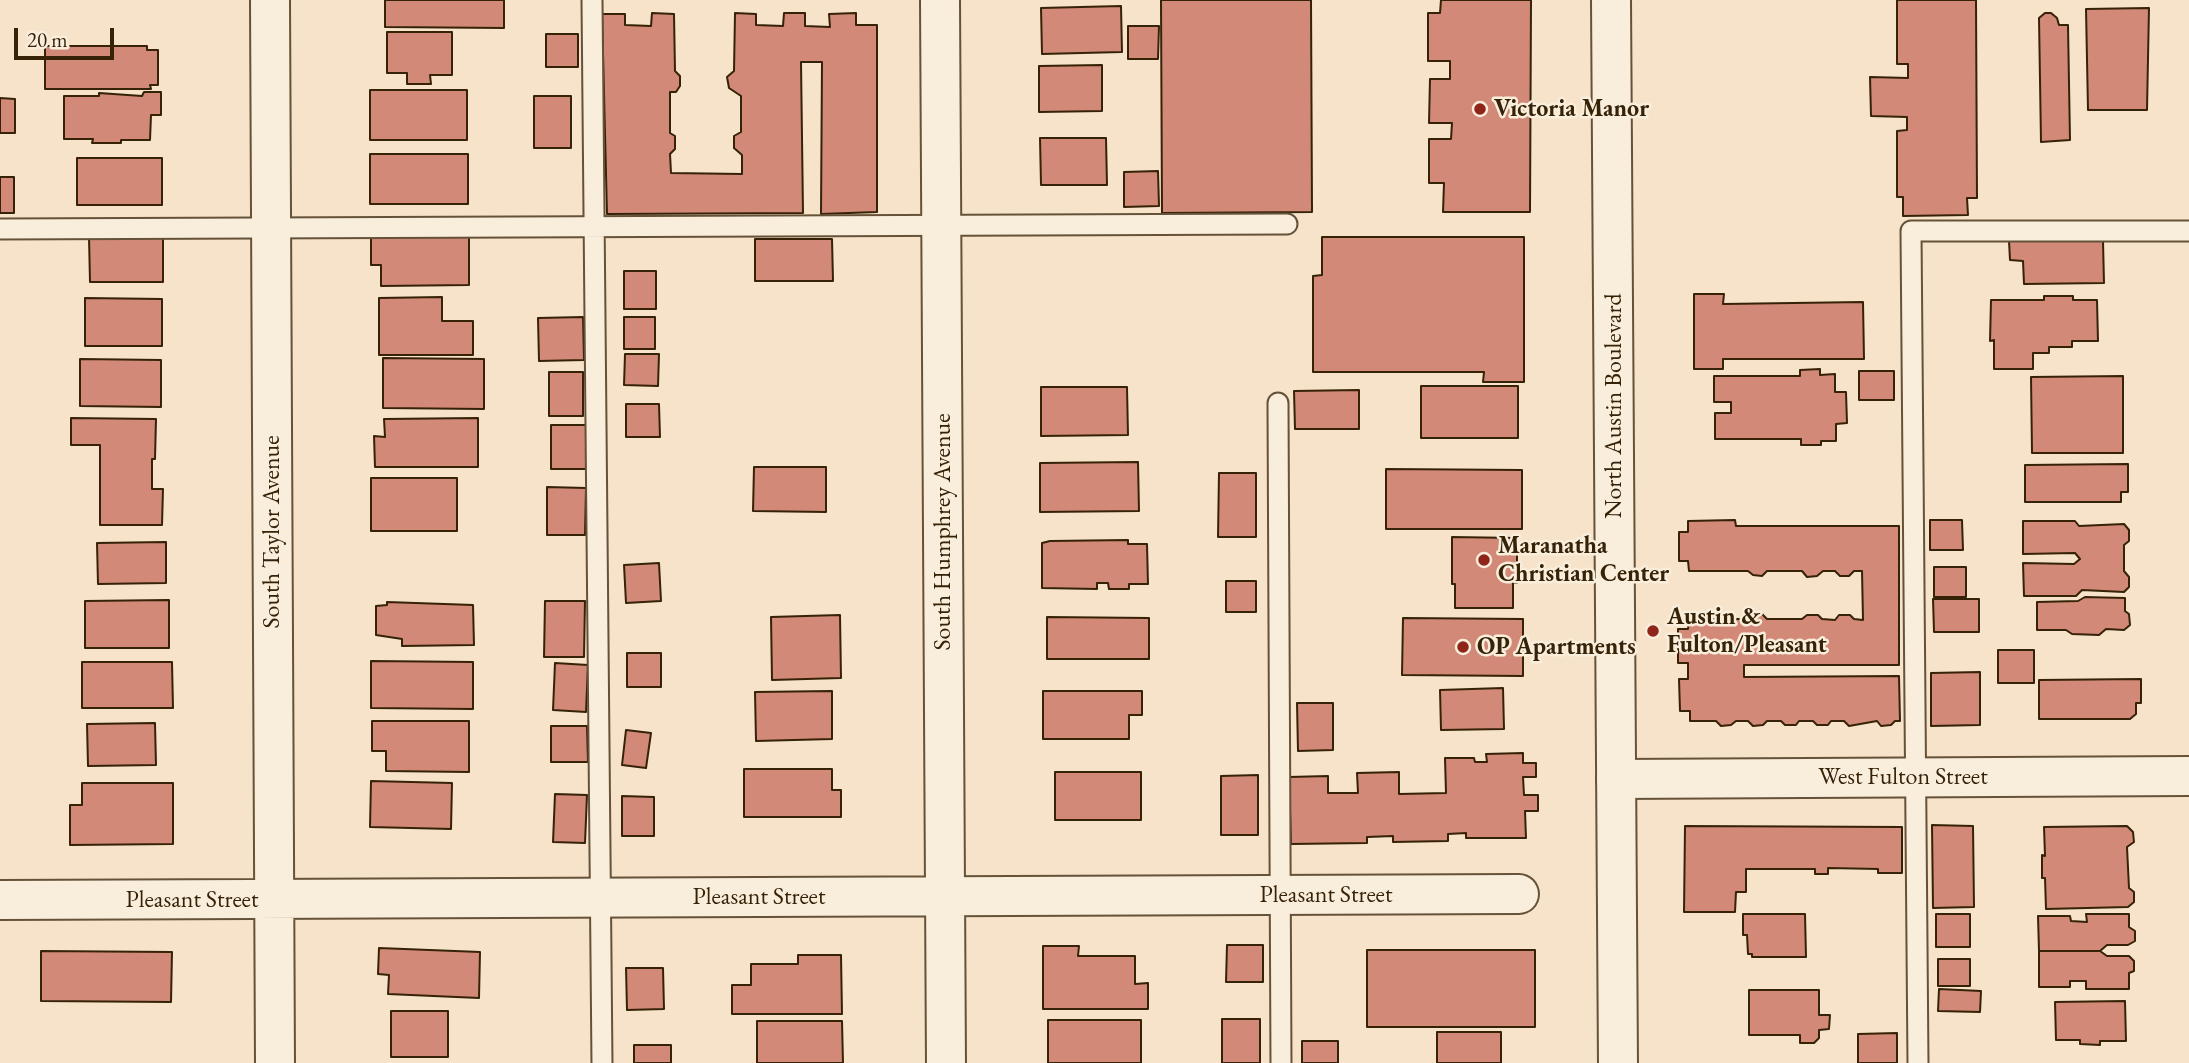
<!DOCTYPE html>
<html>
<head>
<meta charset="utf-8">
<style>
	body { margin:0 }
	#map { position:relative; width:2189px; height:1063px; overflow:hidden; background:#f6e3c9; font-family:"EB Garamond",serif }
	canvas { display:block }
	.scale { position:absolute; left:14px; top:28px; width:100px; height:32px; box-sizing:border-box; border:4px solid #352207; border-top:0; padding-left:9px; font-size:21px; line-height:24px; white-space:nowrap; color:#352207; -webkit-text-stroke:5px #f9eddc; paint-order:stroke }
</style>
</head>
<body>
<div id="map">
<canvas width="2189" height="1063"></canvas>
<div class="scale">20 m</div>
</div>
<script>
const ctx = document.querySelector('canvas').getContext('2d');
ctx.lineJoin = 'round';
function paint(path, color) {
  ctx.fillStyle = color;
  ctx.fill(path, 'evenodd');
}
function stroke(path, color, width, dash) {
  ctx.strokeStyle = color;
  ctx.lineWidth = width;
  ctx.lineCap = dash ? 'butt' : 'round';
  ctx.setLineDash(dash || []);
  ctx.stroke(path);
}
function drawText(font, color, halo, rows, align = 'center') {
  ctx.font = font + ' "EB Garamond",serif';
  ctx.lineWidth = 5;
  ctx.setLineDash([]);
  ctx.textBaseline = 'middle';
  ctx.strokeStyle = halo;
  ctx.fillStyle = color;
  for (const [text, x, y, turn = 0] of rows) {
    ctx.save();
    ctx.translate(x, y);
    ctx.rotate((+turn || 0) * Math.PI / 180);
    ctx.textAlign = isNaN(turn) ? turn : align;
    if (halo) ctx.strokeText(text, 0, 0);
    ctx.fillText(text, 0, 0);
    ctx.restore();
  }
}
const building = new Path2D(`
	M385 0H504V28L385 27Z
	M1161 0H1311L1312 212 1162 213Z
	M1441 0H1531L1530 212H1443L1444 183H1429V139H1451L1452 123H1429L1430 79H1450V61H1428V13H1440Z
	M1897 0H1976L1977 198H1967L1968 215 1903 216V197H1897V131L1907 130V117L1871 116 1870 77 1908 78V64H1897Z
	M1121 6 1122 52 1042 54 1041 8Z
	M2149 8 2147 110H2088L2086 9Z
	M652 13 674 14 675 71 680 76V86L676 92H670V133L675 136V149L670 154 671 173 742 174V155L734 148V136L741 132V96L729 88 727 77 734 71 735 13 756 14V25L783 26 784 13H805V26L830 27 829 14 856 13V25H877V212L821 214 822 62H801L803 213 607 214 602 14H625V25L651 26Z
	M2045 13H2051L2057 18 2059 25H2068L2070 140 2041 142 2039 18Z
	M1128 26H1159L1158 59H1128Z
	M387 32H452V75H430L431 84H407V73H387Z
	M546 34H578V67H546Z
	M45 46H147V50H158V85H150L151 89H45Z
	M1102 65V111L1039 112V66Z
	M370 90H467V140H370Z
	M144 92H161V115H151L150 140H121V143H92L93 139H64V96H99V93L142 96Z
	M534 96H571V148H534Z
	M0 98 15 99V133H0Z
	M1040 138H1106L1107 185H1041Z
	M370 154H468V204H370Z
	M77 158H162V205H77Z
	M1158 171 1159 206 1124 207V172Z
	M0 177H14V213H0Z
	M163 236V282H90L89 237Z
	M371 236H469V285L381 286V265H371Z
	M1322 237H1524V382H1483L1484 372H1313V276L1322 275Z
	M755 239H832L833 281H755Z
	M2009 241H2103L2104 283 2024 284 2023 261 2010 260Z
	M624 271H656V309H624Z
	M1694 294H1724L1723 304 1863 302 1864 359H1723V369H1694Z
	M2044 296H2073V300H2097L2098 341H2072V347H2049V353H2033V369H1994V340L1990 341 1991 300H2044Z
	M442 297V321H473V355H379V298Z
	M85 298 162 299V346H85Z
	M583 317 584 360 539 361 538 318Z
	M624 317H655V349H624Z
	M625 354H659L658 386 624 385Z
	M383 358 484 359V409L383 408Z
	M80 359 161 360V407L80 406Z
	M1820 369V375L1835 374V392H1846L1847 423 1836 424V441H1821V445H1801V439H1715V413H1731V402H1714V376H1800V370Z
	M1859 371H1894V400H1859Z
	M549 372H583V416H549Z
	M2123 376V453H2032L2031 377Z
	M1421 386H1518V438H1421Z
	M1041 387H1127L1128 435 1041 436Z
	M1359 390V429H1295L1294 391Z
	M626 404H659L660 437H626Z
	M71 418 156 419 155 459H152V489H163L162 525H100V445H71Z
	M478 418V467H375L374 436 385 437 384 419Z
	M551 425H588V469H551Z
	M1138 462 1139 511 1040 512V463Z
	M2128 464V492H2121V502H2025V465Z
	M754 467H826V512L753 511Z
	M1386 469 1522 470V529H1386Z
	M1219 473H1256V537H1218Z
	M371 478H457V531H371Z
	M547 487 586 488 585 535H547Z
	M1735 520 1736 526H1899V665H1744V677L1899 676 1900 721H1895L1891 725 1881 726 1877 721 1849 726 1844 721H1831L1828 725H1817L1813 721H1799L1796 725H1785L1781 721H1767L1763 725 1753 726 1748 721H1736L1731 725 1721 726 1716 721H1690V711H1680L1679 679H1688V663H1678V629H1688L1689 619H1748L1752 615 1762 614 1767 619H1802L1807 615H1818L1822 619 1835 620 1839 615H1850L1854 619 1863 620 1862 571H1854L1849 576H1840L1835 571H1823L1817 576 1807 577 1802 571H1767L1762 576 1753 575 1748 571H1689L1688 561H1679V532H1688V521Z
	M1930 520H1962L1963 550H1930Z
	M2023 521H2075L2079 526 2124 524 2129 530V541L2124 545V571L2129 577V587L2124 592 2082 590 2076 596H2024L2023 563 2074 564 2080 559 2075 553 2023 554Z
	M1452 537 1517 538V583H1513V608H1455V584H1452Z
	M1128 540V544H1147L1148 584H1129V589H1109L1108 583H1097V589L1042 588V543L1050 541Z
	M166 542V583L98 584 97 543Z
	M659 563 661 601 626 603 624 565Z
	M1934 567H1966V597H1934Z
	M1226 581H1256V612H1226Z
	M2085 597 2125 598V611L2129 614 2130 625 2124 630 2106 629 2099 635 2072 634 2066 630H2037V602L2078 601Z
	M1933 599H1979V632H1934Z
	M169 600V648H85V601Z
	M545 601H585L584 657H544Z
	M387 602 473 605 474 645 402 646V639L376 635V606L387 605Z
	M840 615 841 678 772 680 771 617Z
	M1047 617 1149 618V659H1047Z
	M1403 618 1523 619V676L1402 675Z
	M1998 650H2034V683H1998Z
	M627 653H661V687H627Z
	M371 661 473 662V709L371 708Z
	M82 662H172L173 708H82Z
	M555 663 588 665 586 712 553 710Z
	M1980 672V725L1931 726V673Z
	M2141 679V703H2136V714L2130 719H2039V680Z
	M1503 688 1504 729 1441 730 1440 690Z
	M832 691V739L756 741 755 692Z
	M1043 691H1142V715H1129V739H1043Z
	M1297 703H1333V750L1298 751Z
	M372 721H469V772L386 771V751H372Z
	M155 723 156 765 88 766 87 724Z
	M551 726H587L588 762H551Z
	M626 730 651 733 646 768 622 765Z
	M1523 753V763H1536V777H1523L1524 795H1538V811H1525L1526 838H1466V833L1448 834V841L1393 842V836L1367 837V843L1291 844 1289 777 1328 776V793H1358L1357 773 1399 772V794L1446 793 1445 758H1474L1475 762H1487L1486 754Z
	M744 769H832V790H841V817H744Z
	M1055 772H1141V820H1055Z
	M1258 775V835H1221V776Z
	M371 781 452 783 451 829 370 827Z
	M82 783H173V844L70 845V805H82Z
	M555 794 587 795 585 843 553 842Z
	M622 796 654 797V836H622Z
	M1932 825 1973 826 1974 907 1933 908Z
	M1685 826 1902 827V873H1878V869L1828 868V874H1815V869H1746V892H1736L1735 912H1684Z
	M2127 826 2133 832 2134 842 2127 847 2129 888 2134 892V902L2128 907 2046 909 2045 878H2042V855L2045 856 2044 827Z
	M1743 914H1805L1806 957H1752V954H1748L1747 935H1743Z
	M1936 914H1970V947H1936Z
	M2086 914H2129V927L2135 931V941L2128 945H2107L2100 951H2039L2038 916H2070L2071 921 2087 922Z
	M1227 945H1263V982H1226Z
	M1043 946H1079L1078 956H1135V984L1148 983V1009H1043Z
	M379 948 480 952 479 998 388 994 389 975 378 974Z
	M1367 950H1535V1027H1367Z
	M41 951 172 952 171 1002 41 1001Z
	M2039 951H2100L2107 956H2129L2134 961V971L2129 973V989H2086V981H2070V987H2039Z
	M798 955H841L842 1014H732V985H751V964H798Z
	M1938 959H1970V986H1938Z
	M626 968H663L664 1009 627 1010Z
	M1939 989 1981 991 1980 1012 1938 1011Z
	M1749 990H1819V1015H1830L1829 1029 1819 1030V1038L1814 1043H1800V1035H1749Z
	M2125 1001 2126 1041H2100V1045L2080 1044V1040H2056L2055 1002Z
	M391 1011H448V1057H391Z
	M1222 1019H1260V1063H1222Z
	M1048 1020H1141V1063H1048Z
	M757 1021H842L843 1063H757Z
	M1437 1032H1501V1063H1437Z
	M1897 1033V1063H1858V1034Z
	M1302 1041H1338V1063H1302Z
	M634 1045H671V1063H634Z`);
paint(building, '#d28978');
stroke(building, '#352207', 2);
const service = new Path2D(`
	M592 0 602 1063
	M0 229 1287 224
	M1278 403 1281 1063
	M1918 1063 1911 231H2189`);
const minor = new Path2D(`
	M270 0 275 1063
	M940 0 946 1063
	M1616 779 2189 776
	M0 900 1519 894`);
const tertiary = new Path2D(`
	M1611 0 1618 1063`);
stroke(service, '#655238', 23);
stroke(minor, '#655238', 42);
stroke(tertiary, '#655238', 42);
stroke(service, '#f9eddc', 19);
stroke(minor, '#f9eddc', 38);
stroke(tertiary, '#f9eddc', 38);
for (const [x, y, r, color] of [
	[1480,109,7,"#8f2418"],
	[1484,560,7,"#8f2418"],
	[1653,631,7,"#8f2418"],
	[1463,647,7,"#8f2418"]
]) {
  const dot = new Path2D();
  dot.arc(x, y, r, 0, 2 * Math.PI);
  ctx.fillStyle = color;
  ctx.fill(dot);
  stroke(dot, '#f9eddc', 2.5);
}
drawText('bold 24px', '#352207', '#f9eddc', [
	["Victoria Manor",1494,109],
	["Maranatha",1498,546],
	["Christian Center",1498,574],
	["Austin &",1667,617],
	["Fulton/Pleasant",1667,645],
	["OP Apartments",1477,647]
], 'left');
drawText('24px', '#352207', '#f9eddc', [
	["North Austin Boulevard",1614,406,-90],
	["South Taylor Avenue",272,532,-90],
	["South Humphrey Avenue",943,532,-90],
	["West Fulton Street",1903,777],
	["Pleasant Street",1326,895],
	["Pleasant Street",759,897],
	["Pleasant Street",192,900]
]);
</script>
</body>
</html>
